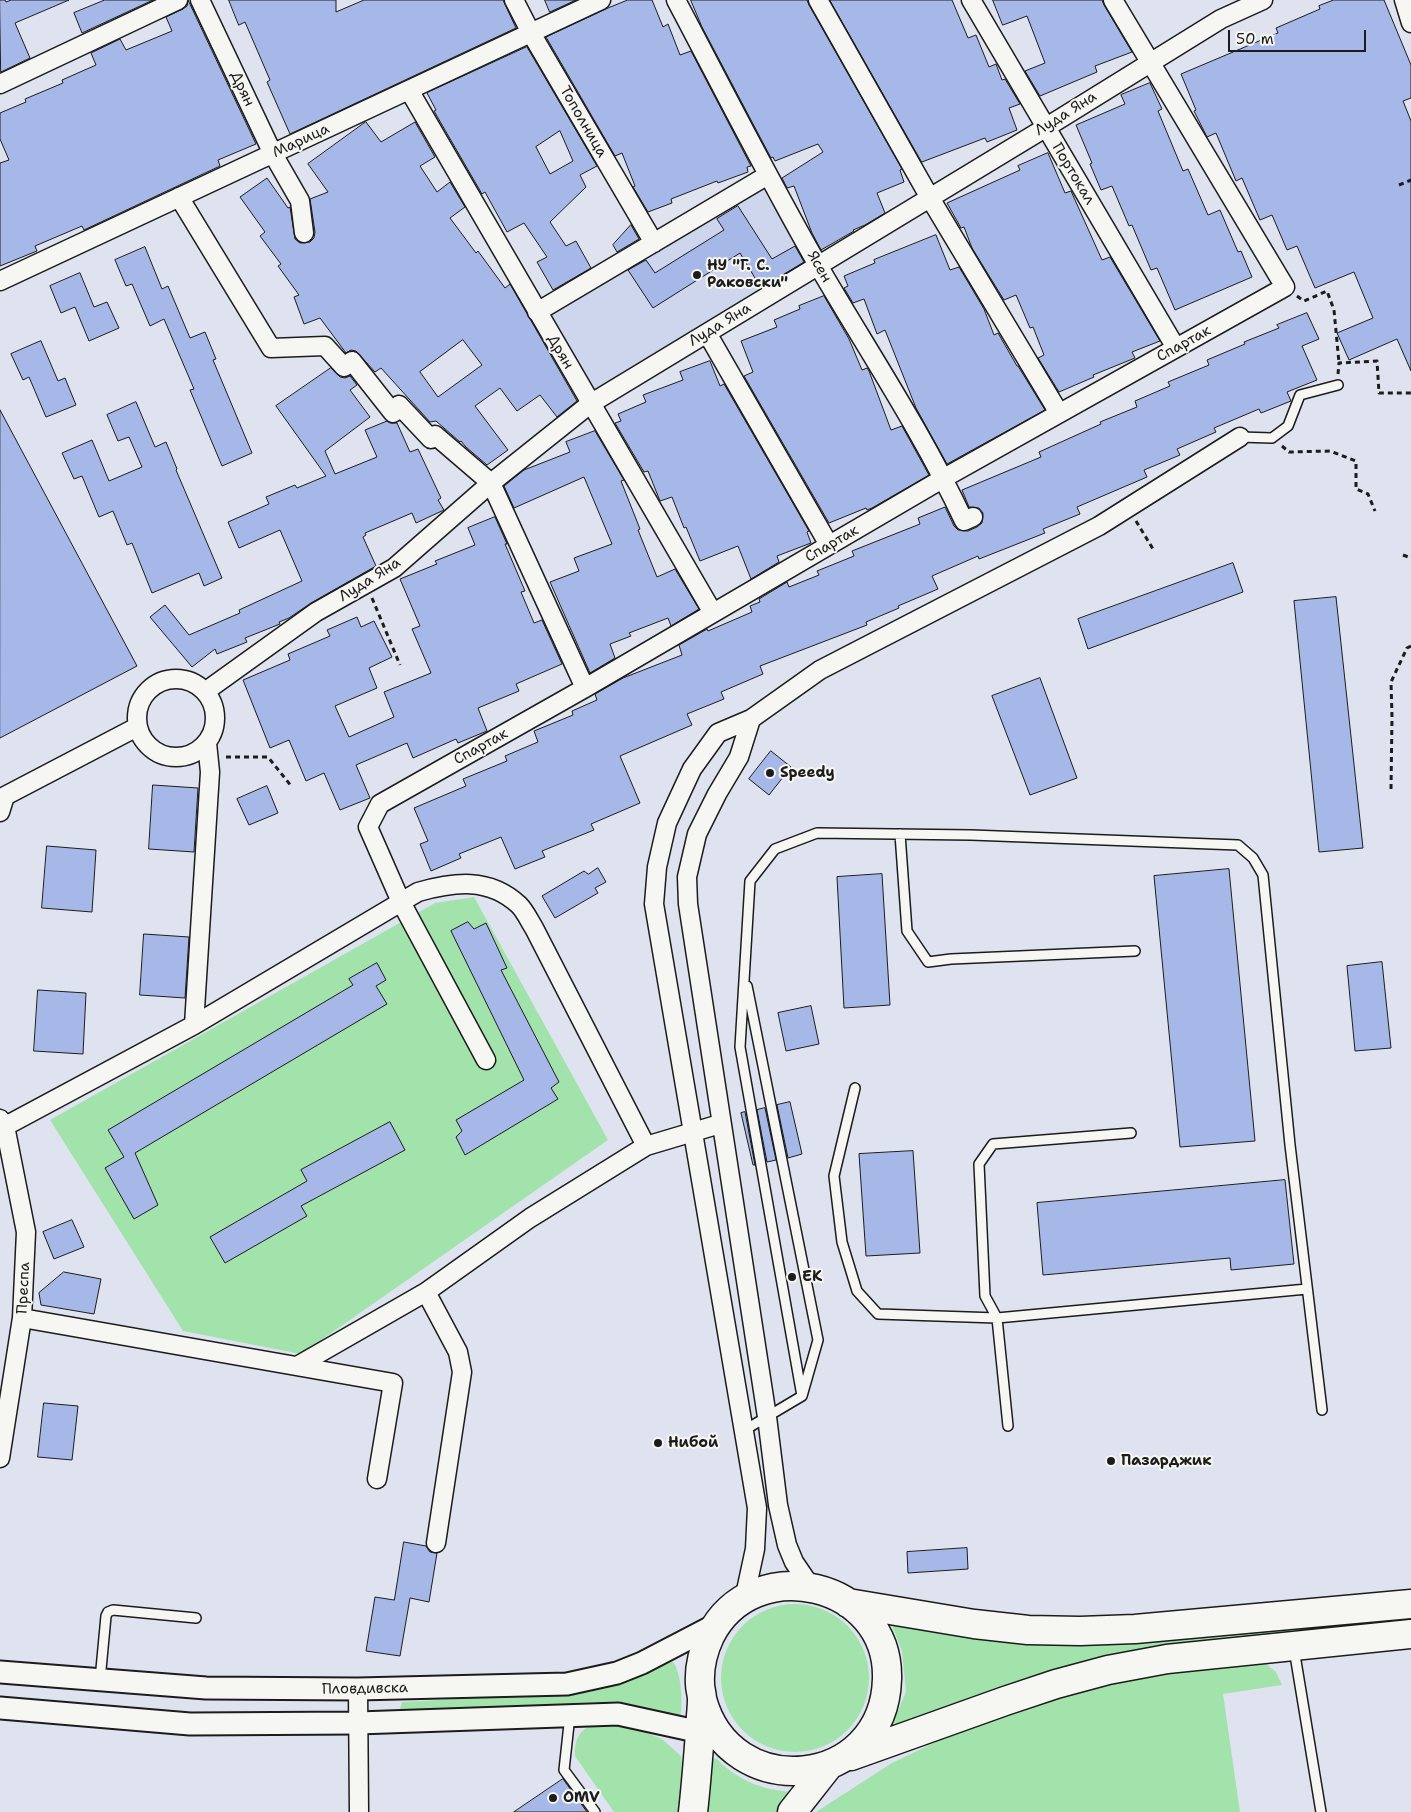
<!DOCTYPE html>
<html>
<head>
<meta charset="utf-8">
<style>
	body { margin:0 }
	#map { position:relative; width:1411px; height:1812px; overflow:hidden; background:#dee3ef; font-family:"Shantell Sans",sans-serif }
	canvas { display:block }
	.scale { position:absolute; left:1228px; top:30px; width:138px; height:22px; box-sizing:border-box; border:2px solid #1c1c1c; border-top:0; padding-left:6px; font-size:15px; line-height:18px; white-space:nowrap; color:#1c1c1c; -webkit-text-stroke:4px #f6f6f2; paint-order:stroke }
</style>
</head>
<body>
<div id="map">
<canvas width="1411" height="1812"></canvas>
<div class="scale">50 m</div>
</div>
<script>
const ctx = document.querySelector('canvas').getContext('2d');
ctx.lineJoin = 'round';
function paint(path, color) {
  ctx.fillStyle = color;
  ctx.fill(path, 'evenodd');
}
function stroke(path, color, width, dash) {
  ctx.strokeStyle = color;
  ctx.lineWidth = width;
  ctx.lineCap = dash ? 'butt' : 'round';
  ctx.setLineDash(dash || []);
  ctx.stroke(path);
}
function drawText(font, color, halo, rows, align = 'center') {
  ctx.font = font + ' "Shantell Sans",sans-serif';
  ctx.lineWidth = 4;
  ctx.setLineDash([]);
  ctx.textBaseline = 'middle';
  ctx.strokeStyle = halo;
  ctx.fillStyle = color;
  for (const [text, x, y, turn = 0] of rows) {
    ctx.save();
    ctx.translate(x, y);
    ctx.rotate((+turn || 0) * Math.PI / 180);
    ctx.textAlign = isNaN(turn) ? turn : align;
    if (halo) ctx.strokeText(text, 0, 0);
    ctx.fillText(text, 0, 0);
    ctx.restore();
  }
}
paint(new Path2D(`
	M760 185 807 262 595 390 548 313Z`), '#cdd6ed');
paint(new Path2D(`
	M474 897 608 1140 301 1354 183 1331 50 1120 435 903Z
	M721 1678a74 74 0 1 1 148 0a74 74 0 1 1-148 0Z
	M889 1618H1411V1624L1229 1643 890 1729 906 1692 902 1651Z
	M667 1661 673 1662C682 1674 683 1705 680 1719L658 1713 596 1702 418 1711 400 1709 402 1702 589 1692 635 1678Z
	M1263 1661 1276 1672 1282 1685 1223 1694 1240 1812H816L892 1763 979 1721 1045 1698 1136 1676Z
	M615 1725 637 1729 662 1739 681 1756 685 1788 682 1812H614L575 1756C574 1744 578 1730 591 1726 598 1724 608 1725 615 1725Z
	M711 1759H717C739 1783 772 1793 803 1792L776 1812H705Z`), '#a2e3ac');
const building = new Path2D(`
	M0 0H5L6 2 11 0H69L15 23 30 58 1 72Z
	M105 0H153L82 33 74 13Z
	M188 0 256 144 218 160 220 166 84 230 82 226 35 246 37 251 0 266V163L9 160 0 139V113L26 102 25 99 63 83 62 80 96 65 91 53 120 39 126 50 172 31 166 17 183 9 187 6Z
	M229 0H336V12L364 0H503L516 28 290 134 267 82 270 80 245 22 239 25Z
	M545 0H576L550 12Z
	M628 0H652L663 27 668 24 680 55 691 51 751 166 747 167 748 172 718 183 717 181 671 199 672 203 648 212 633 187 635 186 622 153 615 156 546 37 608 8Z
	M691 0H807L809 5 902 169 900 170 904 182 877 193 885 213 865 225 853 230 854 231 821 250 812 233 794 186 787 188 782 178 823 152 818 144 775 161 773 157 771 158 702 27Z
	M830 0H952L968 38 976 35 989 67 996 64 1002 80 1005 79 1020 104 1009 108 1017 130 987 142 985 138 922 162Z
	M993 0H1102L1104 5 1132 52 1095 66 1097 72 1040 96 1025 71 1045 63 1027 16 1003 25Z
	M1334 0H1384L1411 65V98L1403 101 1411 121V371L1397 339 1349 360 1337 333 1373 318 1354 272 1315 288 1297 246 1287 250 1272 215 1260 220 1242 178 1236 181 1216 133 1207 137 1194 111 1196 110 1181 74 1278 33 1276 28 1320 9 1319 6Z
	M527 47 597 166 580 175 586 187 550 222 566 246 576 241 591 268 553 290 537 262 547 257 524 223 507 232 485 192 482 194 434 111 436 110 427 93ZM560 131 573 161 550 174 536 147Z
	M1150 83 1162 109 1158 111 1183 171 1188 169 1208 215 1220 210 1238 252 1241 251 1252 277 1175 310 1157 268 1151 270 1132 225 1129 226 1112 186 1101 190 1090 164 1092 163 1076 125 1125 104 1121 95Z
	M366 122 381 142 415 122 435 157 420 166 437 192 450 182 465 207 450 218 476 253 478 251 505 288 510 284 577 401 557 417 540 395 517 411 500 388 475 406 508 450 487 465 466 447 461 441 460 442 436 421 430 422 381 368 375 372 356 351 351 350 346 353 320 318 304 324 294 297 299 295 278 266 281 264 260 236 265 232 240 197 267 178 288 208 290 207 295 239 300 243 310 242 314 238 315 232 310 199 328 192 308 164ZM463 340 482 365 438 397 420 372Z
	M1048 153 1065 193 1071 191 1102 260 1110 257 1160 341 1132 352 1135 358 1093 375 1094 377 1059 392 1038 358 1044 355 1033 327 1030 328 1016 295 1004 300 972 248 964 227 961 228 947 203 1020 170 1018 166Z
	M738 206 772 259 795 246 804 262 761 288 740 253 653 308 628 270 646 260 655 273 724 230 717 219Z
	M631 225 639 239 617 252 613 245Z
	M936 235 950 270 959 267 984 309 994 335 998 333 1017 366H1018L1045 410 947 464 916 408 885 330 877 334 864 299 853 303 844 288 848 286 844 276 875 263 874 260Z
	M145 247 162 289 168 286 190 338 205 332 216 359 213 360 252 453 222 466 190 390 194 389 164 319 150 326 132 284 126 286 115 260Z
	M80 273 94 307 107 302 119 328 89 341 75 307 61 313 50 286Z
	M824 296 849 339 862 370 867 368 869 371 891 430 902 426 929 475 872 508 867 510 866 508 829 523 744 376 753 372 741 341 777 327 774 320 800 309 799 306Z
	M1307 313 1319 339 1302 346 1317 380 1287 392 1291 401 1261 413 1259 409 1214 428 1216 432 1177 449 1180 455 1144 470 1147 477 1077 507 1080 514 1043 529 1045 533 979 559 978 556 932 576 938 589 898 606 899 608 866 622 867 625 760 666 763 674 721 692 724 699 687 714 692 725 620 756 640 803 591 824 594 830 542 851 545 857 515 869 501 837 459 854 461 858 431 871 420 844 428 841 414 808 466 786 463 779 507 761 505 756 538 742 534 731 573 715 572 711 597 700 595 694 623 678 682 655 679 645 707 629 708 631 752 612 750 606 760 602 759 599 787 582 789 587 819 575 817 571 854 556 852 551 920 524 918 518 945 507 954 526 958 530 968 531 977 527 982 523 983 513 979 508 969 507 962 490 1041 457 1039 452 1101 424 1100 422 1137 407 1135 401 1170 386 1168 382 1209 365 1207 360 1245 344 1244 342 1279 328 1277 325Z
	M41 341 58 381 65 378 76 405 46 417 29 377 23 380 11 354Z
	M710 361 720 386 724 384 809 531 807 532 811 543 777 556 779 562 751 579 738 546 700 561 686 527 684 528 672 497 660 501 648 471 644 472 615 423 621 421 618 414 646 402 643 395 683 380 680 372Z
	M331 368 340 377 345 378 350 376 357 385 350 390 370 417 325 451 335 474 377 457 365 430 387 421 390 423H397L410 452 418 449 441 498 438 500 444 510 416 523 412 513 365 533 366 535 363 537 376 566 311 603 289 618 279 622 280 624 245 638 247 642 217 654 215 649 192 667 150 617 165 605 189 635 240 613 239 610 302 581 280 530 239 548 228 522 269 504 266 497 295 485 297 488 326 476 276 406Z
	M136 402 155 447 166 442 177 469 176 470 222 578 204 586 199 573 152 593 132 543 127 545 113 511 99 517 82 476 74 479 62 453 92 440 109 481 142 467 129 437 118 441 107 415Z
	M0 410 137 666 0 738Z
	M595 431 624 480 621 481 640 529 638 530 657 577 675 569 699 609 671 626 668 618 629 633 631 636 610 644 615 658 590 673 550 582 579 571 574 558 612 544 584 477 514 508 504 486 524 470 570 452 566 442Z
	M495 517 507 544H505L525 591 521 592 534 623 542 620 562 664 516 684 519 691 478 708 487 731 458 743 456 739 413 758 407 743 356 765 370 798 340 810 324 773 306 781 289 740 270 748 243 680 290 660 288 654 330 636 327 630 357 617 361 627 374 621 392 657 369 668 377 688 335 706 349 737 394 717 384 692 431 673 412 629 420 626 400 579 437 564 435 561 475 545 468 528Z
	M1233 563 1243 592 1088 649 1078 619Z
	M1336 597 1363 848 1319 852 1294 601Z
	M1040 678 1077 778 1030 795 992 696Z
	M771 751 791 767 769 795 749 779Z
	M153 785 198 788 194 852 149 849Z
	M267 786 278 813 249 825 237 799Z
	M47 846 96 850 92 912 42 908Z
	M598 868 606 882 595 888 598 893 555 918 542 896 584 871 588 874Z
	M1229 869 1255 1141 1180 1147 1154 876Z
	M882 874 890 1005 844 1008 837 877Z
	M468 922 474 929 486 923 507 968 501 970 559 1082 551 1088 558 1099 465 1155 456 1137 462 1131 456 1120 524 1080 451 931Z
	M144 934 189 937 185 998 140 995Z
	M1382 962 1391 1048 1355 1051 1347 966Z
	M377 963 386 980 376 986 387 1004 135 1153 158 1205 134 1219 105 1168 124 1157 108 1130 353 985 349 979Z
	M38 990 86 993 83 1054 34 1051Z
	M811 1006 819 1044 786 1051 778 1013Z
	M790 1102 802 1154 788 1158 777 1105Z
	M765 1108 776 1160 767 1162 757 1110Z
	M745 1112 755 1165H753L741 1113Z
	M390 1122 405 1150 301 1206 307 1216 225 1263 210 1237 307 1181 301 1170Z
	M913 1151 920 1253 866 1256 859 1154Z
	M1285 1180 1294 1264 1231 1270 1230 1258 1043 1275 1037 1203Z
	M72 1220 84 1247 54 1259 43 1232Z
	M64 1272 101 1279 94 1314 41 1305 39 1293Z
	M44 1403 78 1406 72 1460 38 1457Z
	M404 1542 426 1546 430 1552 437 1553 429 1602 410 1598 400 1656 366 1651 375 1597 394 1600Z
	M967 1548 968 1569 908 1573 907 1552Z
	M563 1779 587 1812H514Z`);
paint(building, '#a6b8e7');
stroke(building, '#1c1c1c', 1);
const service = new Path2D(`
	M1240 437 1272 438 1288 426 1300 395 1338 385
	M900 834 907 931 928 962 951 959 1135 951
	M855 1088 834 1176 842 1242 857 1291 878 1314 997 1318 1307 1289
	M802 1396 740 1047 750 881 775 849 817 833 971 835 1238 845 1253 858 1263 875 1290 1145 1322 1410
	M1008 1426 997 1318 985 1296 979 1164 993 1144 1131 1133
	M743 1431 802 1396 818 1340 747 986
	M1294 1649 1321 1812
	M100 1680 106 1616 108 1612 113 1610 196 1618
	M570 1715 564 1770 595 1812`);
const minor = new Path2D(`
	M200 0 273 154 300 201 304 233
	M514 0 531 33 654 243
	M676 0C723 89 769 180 819 267 868 351 923 433 964 521L973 517
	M818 0 930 198 1059 413
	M971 0 1176 348
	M1404 0 1411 23
	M0 84 178 0
	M409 90 713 613
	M179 197 271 348 325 346 344 367 352 361 393 413 399 405 431 439 435 435 491 483 585 688
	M0 281 601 0
	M537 312 768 175
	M707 333 829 545
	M137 718a39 39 0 1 1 78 0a39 39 0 1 1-78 0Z
	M206 691 316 612 394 568 491 483 590 404 1045 128 1221 19 1263 0
	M751 719 739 757 717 794 697 834 687 877 688 904 767 1417 778 1505 787 1545 794 1562 811 1587
	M0 812 5 796 137 727
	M194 1025 210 772 207 743
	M486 1060 401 902 368 827 380 804 585 688 944 478 1285 287 1113 0
	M0 1119 5 1126 26 1232 22 1318 0 1458
	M0 1129 194 1025 418 892C454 882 489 877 519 905 525 911 529 920 534 928L646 1146
	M426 1292 458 1352 462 1372 436 1543
	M22 1318 393 1383 377 1479
	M297 1366 426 1292 530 1218 646 1146 720 1124
	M744 1600 755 1549 757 1508 654 904 657 867 667 823 692 769 718 733 751 719 820 670 1099 526 1240 437
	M358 1689 359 1812`);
const tertiary = new Path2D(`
	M0 1672 206 1688 358 1689 567 1684 617 1673 642 1663 717 1624
	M0 1708 190 1724 358 1723 618 1714 714 1735`);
const primary = new Path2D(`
	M848 1603 974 1624 1028 1630 1080 1631 1135 1629 1411 1604
	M851 1756 1005 1701 1056 1684 1108 1670 1167 1659 1411 1634
	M693 1812C696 1786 698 1759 700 1733 700 1722 702 1710 702 1699 702 1694 700 1689 700 1684 699 1667 703 1651 710 1636 753 1550 890 1582 887 1679 884 1790 730 1805 702 1699
	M792 1812 829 1765`);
stroke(service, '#1c1c1c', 12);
stroke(minor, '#1c1c1c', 21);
stroke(tertiary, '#1c1c1c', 25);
stroke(primary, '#1c1c1c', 31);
stroke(new Path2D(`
	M1399 185 1411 180
	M1297 296 1304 301 1327 291 1334 310 1339 363
	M1338 374 1339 363 1377 361 1379 393H1411
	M1282 446 1289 452 1330 451 1356 461V489L1368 494 1375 511
	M1136 521 1153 549
	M1403 555 1411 558
	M372 598 400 665
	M226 757H268L292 787
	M1391 789 1392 717 1391 682 1407 648 1411 646`), '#1c1c1c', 3, [5, 4]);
stroke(service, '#f6f6f2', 9);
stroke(minor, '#f6f6f2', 18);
stroke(tertiary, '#f6f6f2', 21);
stroke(primary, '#f6f6f2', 28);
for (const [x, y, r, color] of [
	[697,275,5,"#1c1c1c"],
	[770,773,5,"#1c1c1c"],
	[792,1277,5,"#1c1c1c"],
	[658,1443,5,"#1c1c1c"],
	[1111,1461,5,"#1c1c1c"],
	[553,1798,5,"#1c1c1c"]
]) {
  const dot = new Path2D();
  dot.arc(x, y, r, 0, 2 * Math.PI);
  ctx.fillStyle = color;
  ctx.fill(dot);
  stroke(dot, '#f6f6f2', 2);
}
drawText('15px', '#1c1c1c', '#f6f6f2', [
	["Дрян",242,89,65],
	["Луда Яна",1066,114,-32],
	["Тополница",583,122,60],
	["Марица",301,141,-25],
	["Портокал",1073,174,59],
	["Ясен",819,267,60],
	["Луда Яна",720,325,-31],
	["Спартак",1184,344,-29],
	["Дрян",560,352,60],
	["Спартак",832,544,-30],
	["Луда Яна",370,580,-32],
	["Спартак",481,747,-29],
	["Преспа",24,1288,-87],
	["Пловдивска",365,1689,-1]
]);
drawText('bold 15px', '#1c1c1c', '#f6f6f2', [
	["НУ \"Г. С.",707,266],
	["Раковски\"",707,283],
	["Speedy",780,773],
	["ЕК",802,1277],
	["Нибой",668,1443],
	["Пазарджик",1121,1461],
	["OMV",563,1798]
], 'left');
</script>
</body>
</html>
